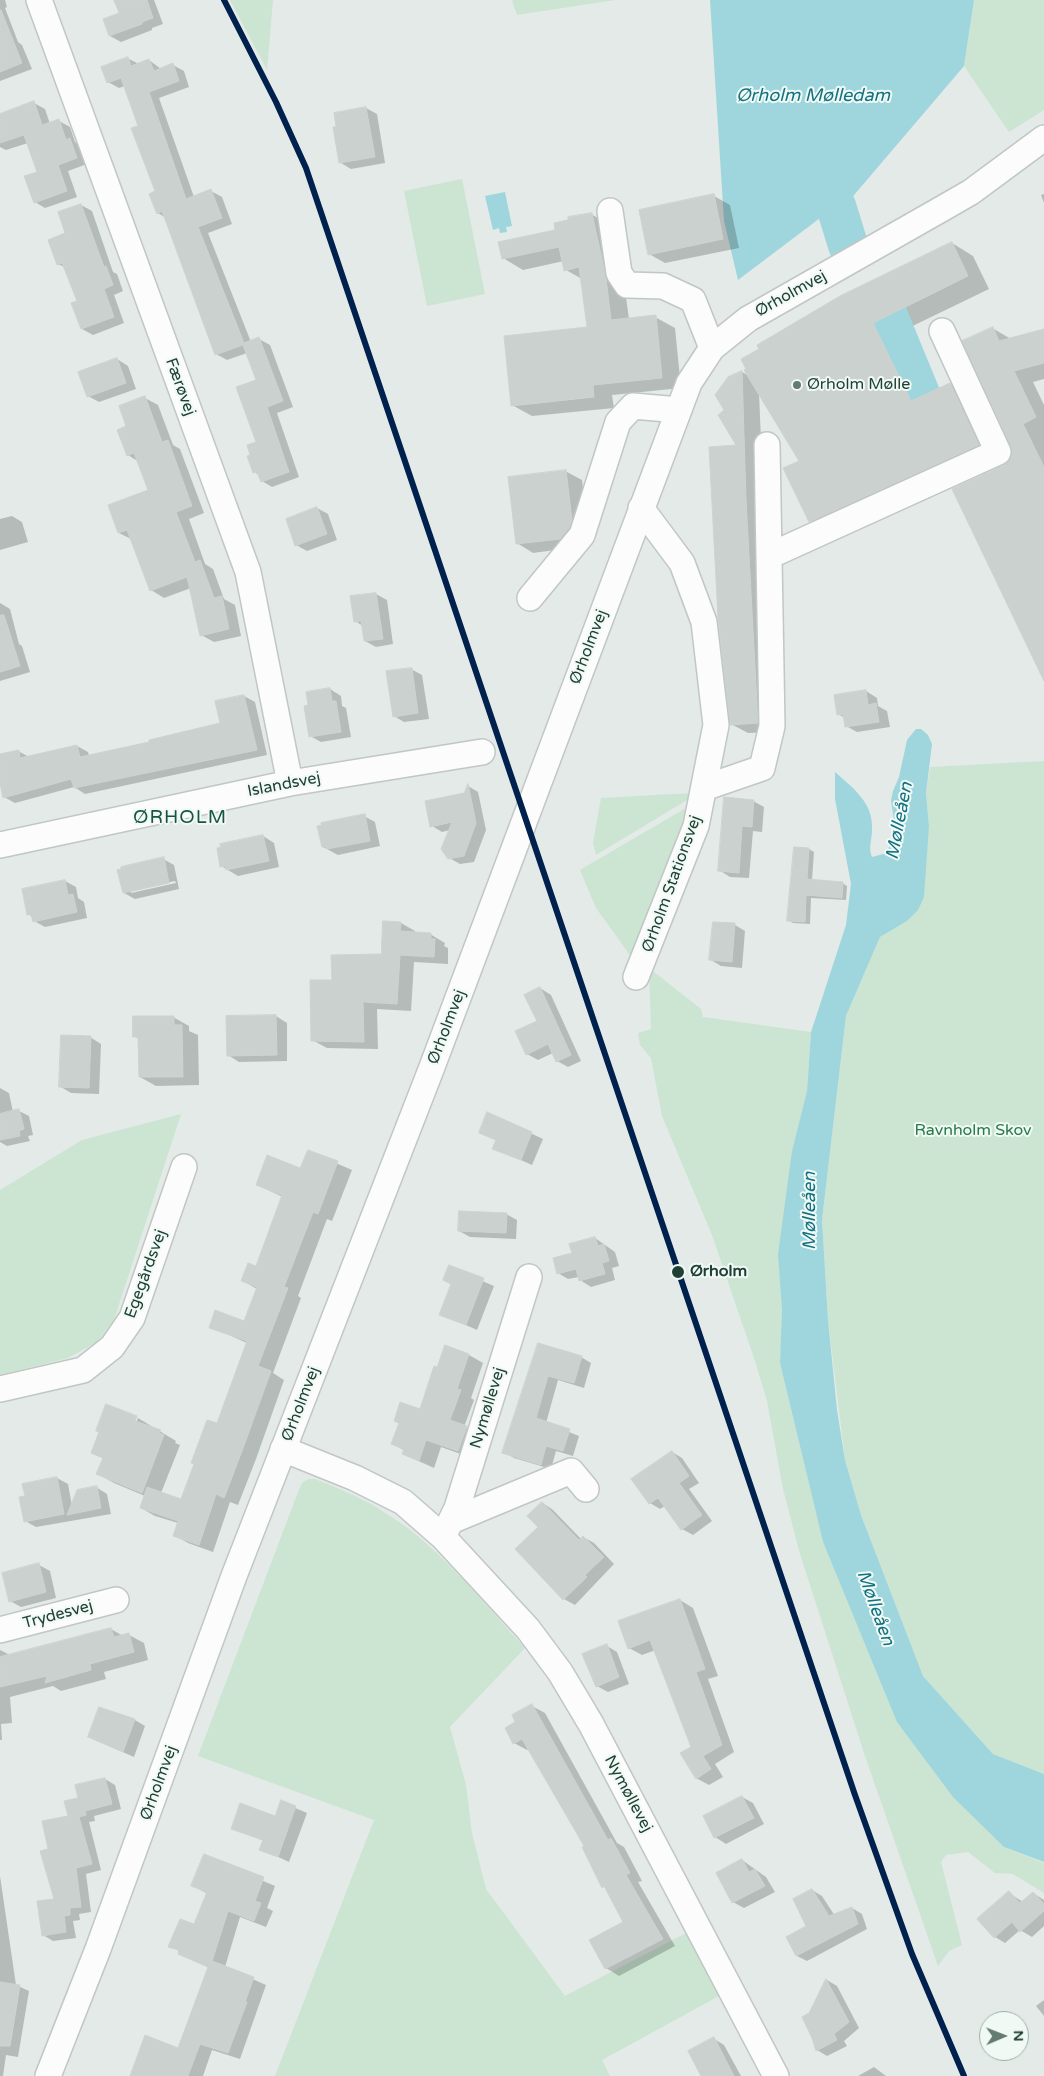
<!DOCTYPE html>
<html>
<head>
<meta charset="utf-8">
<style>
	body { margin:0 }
	#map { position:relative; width:1044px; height:2076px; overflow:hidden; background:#e3eae7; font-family:"Varela Round",sans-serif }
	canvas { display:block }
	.north { position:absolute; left:979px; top:2011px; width:50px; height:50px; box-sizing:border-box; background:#f1f9f5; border:1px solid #9dafa9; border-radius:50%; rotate:89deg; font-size:14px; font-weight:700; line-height:20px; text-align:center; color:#1f4036 }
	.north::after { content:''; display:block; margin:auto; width:18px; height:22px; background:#647c74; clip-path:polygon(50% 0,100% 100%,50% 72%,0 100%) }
</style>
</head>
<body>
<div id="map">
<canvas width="1044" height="2076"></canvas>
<div class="north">N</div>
</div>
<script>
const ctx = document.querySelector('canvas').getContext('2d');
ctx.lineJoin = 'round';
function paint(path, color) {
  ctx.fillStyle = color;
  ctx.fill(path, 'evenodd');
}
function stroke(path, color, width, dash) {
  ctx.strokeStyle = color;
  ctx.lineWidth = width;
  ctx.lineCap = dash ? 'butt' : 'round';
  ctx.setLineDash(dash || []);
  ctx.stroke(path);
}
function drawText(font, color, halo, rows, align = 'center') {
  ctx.font = font + ' "Varela Round",sans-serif';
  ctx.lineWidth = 4;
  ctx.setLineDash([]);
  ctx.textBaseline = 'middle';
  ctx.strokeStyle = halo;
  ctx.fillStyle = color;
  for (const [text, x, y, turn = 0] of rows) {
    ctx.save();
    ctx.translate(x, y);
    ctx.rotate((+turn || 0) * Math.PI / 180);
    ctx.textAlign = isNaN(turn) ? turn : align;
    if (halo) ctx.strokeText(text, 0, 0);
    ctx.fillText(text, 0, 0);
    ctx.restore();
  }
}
paint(new Path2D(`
	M230 0H273L267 70Z
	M512 0H615L517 15Z
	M974 0H1044V110L1009 132 964 66Z
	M462 179 485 294 427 306 404 191Z
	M1044 761V1774L993 1754 923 1676 861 1515 845 1460 828 1320 822 1220 846 1016 880 937 907 921 929 826 926 793 930 767Z
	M692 793V797L596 855 593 843 601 798Z
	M691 805 689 811 632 958 596 908 580 870Z
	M649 968 701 1009 703 1017 811 1032 807 1091 792 1151 780 1363 823 1542 855 1617 1004 1847 1044 1863V1893L1013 1874 995 1873 968 1852 946 1855 941 1862 962 1945 949 1951 938 1966 865 1756 800 1554 783 1489 767 1401 755 1361 712 1235 662 1116 651 1058 640 1045 638 1033 651 1029Z
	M181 1114 114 1320 97 1342 68 1358 0 1375V1190L82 1140Z
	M308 1479H315C340 1489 365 1499 387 1514 438 1545 484 1604 525 1648L450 1727 466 1785 472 1833 486 1889 565 1996 686 1933 719 1996 602 2060 610 2076H275L374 1820 198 1756 298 1492 302 1483Z`), '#cbe5d2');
paint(new Path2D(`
	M710 0H974L964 66 849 201 836 206 738 280 724 221Z
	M505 192 512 226 506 227 507 232 500 233 499 228 493 230 485 196Z
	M916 729H921L928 735 932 744 926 793 929 826 924 897 918 910 907 921 880 937 846 1016 822 1220 828 1320 837 1410 845 1460 861 1515 923 1676 993 1754 1044 1774V1862L1004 1847 953 1797 897 1722 823 1542 780 1363 782 1310 778 1254 792 1151 807 1091 811 1032 846 925 851 884 835 799V772C853 788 874 803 872 830 872 840 868 848 872 857L887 853 895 828 891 800 893 791 899 777 907 740Z`), '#9fd6dd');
paint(new Path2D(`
	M0 0H5L7 7 5 8 18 42 22 45 32 69 0 81Z
	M116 0H154L163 24 152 28V30L121 42 110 36 104 20 121 14Z
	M127 58 139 64 149 60 161 69 173 65 184 71 189 87 159 98 194 197 211 191 222 197 232 224 208 233 251 342 259 339 270 345 293 407 277 413 299 477 272 487 262 481 259 475 254 472 252 456 258 442V381L247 353 227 360 216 354 166 218 158 213 157 192 140 126 125 86 119 88 108 82Z
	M34 103 45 109 50 124 59 121 70 127 75 142 81 146 87 164 68 171 77 197 45 208 35 202 39 173 28 143 6 150 0 147V116Z
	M366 108 377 114 385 163 351 169 341 163Z
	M1044 194V203L1041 195Z
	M714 196 730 205 739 248 665 263 649 254Z
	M81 205 92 211 113 272 117 274 123 291 114 295 124 323 93 335 82 329 78 302 66 268 58 264 67 234Z
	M591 214 611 226 625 290 629 319 655 317 675 328 681 388 612 395 614 408 532 416 512 405 589 329 582 279 566 270 564 261 523 270 503 258Z
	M952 243 973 256 989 289 894 335 924 397 950 384 971 396 1000 457 832 533 810 521 800 461 759 392 773 732 748 733 731 724 738 446 726 410 729 378 742 372 749 376Z
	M992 328 1011 339 1044 330V379L1033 382 1044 405V674L1005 466 1011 461 1014 453 964 342Z
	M117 359 128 366 136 389 99 402 88 396Z
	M145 398 158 405 173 445 180 449 204 513 189 519 205 564 213 569 224 599 235 605 241 636 214 642 201 635 191 588 164 598 151 590 133 540 119 533 110 506 150 490 139 462 128 455V427Z
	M565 471 582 480 588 530 577 547 533 553 517 543Z
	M317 508 328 514 337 540 307 551 296 545Z
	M12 516 22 522 28 542 0 550V519Z
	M376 594 387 600 393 644 376 647 365 641 363 626 355 621Z
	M0 603 10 609 19 644 22 646 30 672 0 681Z
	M411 669 422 675 429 719 404 722 394 716Z
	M330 689 341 696 342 706 346 708 351 737 321 742 310 736 309 706Z
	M866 691 877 698 878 706 887 711 890 727 857 732 846 726 845 718 838 714Z
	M244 696 255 702 267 755 85 794 74 787 15 803 4 797 0 778V755L18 751 29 757 77 746 88 752 89 756 151 743 221 724 217 702Z
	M468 786 478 792 486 830 474 862 460 864 449 858 450 830 442 832 432 826 465 794Z
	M753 801 764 807 762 832 753 831 749 878 730 877 719 870Z
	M364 816 375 822 380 846 338 855 323 847Z
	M263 836 274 843 279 867 238 876 221 866Z
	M809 849 814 852 812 880 842 883 847 886 846 900 811 898 810 924 793 923 788 920Z
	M163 859 174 865 179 889 135 899 124 893ZM175 881 176 883 131 893V890Z
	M65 881 76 887 78 898 84 902 87 918 45 927 34 921 33 917 28 914Z
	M401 923 415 931V934H430L445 943 444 946 448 948V964L414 962 411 1011 377 1009 378 1049 327 1048 312 1040 333 981 382 955Z
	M735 925 745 931 742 968 721 966 711 960Z
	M540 988 551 995 581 1061 568 1067 557 1061 553 1053 538 1060 527 1054 538 1021Z
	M276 1016 287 1023V1061L239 1062 228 1055Z
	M173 1017 189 1026V1031L198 1035 199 1085 156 1086 140 1077 139 1039 134 1036Z
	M90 1037 101 1044 99 1094 71 1093 61 1087Z
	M0 1088 9 1093 13 1112 19 1111 29 1116 33 1135 28 1136 30 1141 7 1146 0 1142Z
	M488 1113 543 1139 532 1165 494 1148 497 1141 480 1132Z
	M308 1151 352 1170 332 1221 327 1219 298 1296 301 1298 273 1373 284 1380 256 1459 238 1505 230 1502 213 1552 188 1543 174 1535 178 1523 155 1516 141 1508 145 1496 114 1483 98 1474 104 1459 92 1453 107 1406 137 1418H135L134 1427 138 1418 176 1441 175 1443 180 1445 161 1493 182 1500 218 1425 247 1343 211 1327 245 1322 257 1289 243 1281 256 1268 283 1197 257 1185 301 1169Z
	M506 1214 517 1220 516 1239 470 1237 459 1231Z
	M595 1238 615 1252 619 1266 612 1268 615 1280 591 1287 580 1280 579 1277 568 1279 558 1273 573 1254Z
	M449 1267 494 1286 477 1330 441 1314 452 1285Z
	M539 1344 581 1357 591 1363 584 1388 558 1380 546 1423 579 1436 573 1456 556 1451 551 1469 514 1458 504 1452Z
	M446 1346 469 1355 483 1363 471 1398 474 1400 464 1427 481 1436 472 1458 441 1447 434 1468 403 1454 405 1451 393 1444 400 1424 395 1421 421 1410Z
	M672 1452 682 1458 699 1483 689 1489 712 1521 693 1535 682 1529 665 1506 660 1509 650 1503Z
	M57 1478 68 1484 72 1506 96 1487 107 1494 111 1514 36 1527 25 1521Z
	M543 1503 553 1510 581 1539 583 1537 594 1543 614 1564 575 1605 564 1599 539 1528Z
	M39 1565 50 1571 56 1598 21 1607 10 1601Z
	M680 1600 693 1608 718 1676 708 1679 734 1752 715 1764 723 1777 709 1785 696 1778 692 1747 656 1650 642 1655 629 1648Z
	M111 1629 123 1636 129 1635 144 1643 148 1660 104 1672 106 1679 61 1691 53 1686 10 1697 12 1723 1 1724 2 1740H0V1650L10 1655Z
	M607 1646 617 1652 629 1684 608 1692 597 1686Z
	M532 1706 545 1713 617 1843 624 1847 642 1881 638 1882 675 1946 619 1976 606 1968 625 1923 586 1846 529 1749 527 1750 514 1743 517 1722Z
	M100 1708 135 1720 145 1726 134 1757 98 1741Z
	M105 1779 115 1785 121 1809 94 1816 95 1821 89 1822 101 1870 86 1874 91 1912 79 1914 80 1920 73 1921 76 1938 53 1941 43 1935 55 1900 49 1850 80 1799Z
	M742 1797 753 1803 764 1824 726 1844 715 1837 704 1817Z
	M281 1802 307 1813 289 1862 261 1849 264 1841 233 1828 276 1817Z
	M205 1856 275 1886 267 1908 273 1911 266 1927 240 1917 225 1967 266 1985 240 2059 212 2050 203 2076H131L179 2049 209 1968 170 1946 195 1925 208 1894 193 1886Z
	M742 1860 766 1877 775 1892 744 1908 733 1902 717 1873Z
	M0 1876 16 1985 29 1991 18 2057 6 2055 3 2076H0Z
	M812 1890 822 1896 835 1916 852 1908 862 1914 867 1929 807 1961 797 1956 788 1937 808 1926Z
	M1009 1893 1023 1902 1033 1893 1044 1900V1926L1032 1937 1020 1930 1005 1943 995 1937Z
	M827 1980 837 1986 859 2028 844 2041 847 2046 827 2056 817 2050 810 2014Z
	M1044 2000V2016L1036 2006Z
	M714 2039 724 2045 741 2076H703Z
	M874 2067 886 2076H858Z`), '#0003');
stroke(new Path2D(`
	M836 206 848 245
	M888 316 923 401`), '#9fd6dd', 40);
const building = new Path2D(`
	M114 0H147L153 18 142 22V24L109 36 103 19 119 13Z
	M1 10 22 63 0 72V11Z
	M128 57 131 66 149 59 154 71 173 63 179 81 149 92 186 199 211 189 222 218 198 227 244 343 259 337 283 401 267 407 289 472 261 482 257 472 253 473 247 456 250 455 247 445 256 442 236 387 256 380 243 345 215 355 162 211 157 214 149 194 155 191 131 128 138 126 121 78 107 83 101 67Z
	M34 101 42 125 59 119 66 140 70 138 77 158 58 165 67 191 34 203 24 176 37 172 24 135 0 143V114Z
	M366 107 375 157 339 163 333 127H336L334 113Z
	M714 194 723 239 648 255 639 210Z
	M81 204 104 267 106 266 113 285 104 289 114 317 81 329 71 303 77 301 62 263 57 265 48 240 65 233 58 212Z
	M592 213 606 278 611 320 656 315 662 378 593 385 594 397 511 406 504 336 587 327 579 267 564 271 559 247 502 259 498 242 555 230 554 223 568 220V217Z
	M952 242 968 276 873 323 911 401 950 383 979 445 809 522 783 468 799 461 744 370 746 369 741 359 759 349 757 345 840 296Z
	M993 327 999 341 1044 329V363L1014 371 1036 417 1023 424 1044 467V681L952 489 1004 465 1009 461 1012 454 1011 446 962 341Z
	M117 358 126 383 87 397 78 372Z
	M742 371 746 500 758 723 730 725 718 617 709 447 736 445 718 415 724 410 715 395 728 377Z
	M145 396 162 442 168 440 192 506 176 512 195 562 200 560 214 598 222 596 229 629 200 636 187 577 150 591 127 530 118 533 108 505 148 490 134 453 127 456 117 430 126 426 119 406Z
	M566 470 572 520 569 528 560 539 516 544 508 477Z
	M317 507 327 534 295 546 286 519Z
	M376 593 383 639 364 641 361 621 354 622 350 596Z
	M0 615H4L20 666 0 672Z
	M412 668 418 713 393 717 386 671Z
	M330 688 332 701H336L341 732 309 737 304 706 308 705 306 692Z
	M866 690 868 705 876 703 879 722 845 727 843 714 837 715 834 695Z
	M244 695 257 750 74 788 71 779 3 798 0 783V754L19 750 20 758 77 745 80 757 149 742V740L220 723 215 701Z
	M468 784 476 823 464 856 448 859 441 849 452 822 430 827 425 801 464 793Z
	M724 797 754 800 752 827 742 826 739 873 718 871Z
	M365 814 370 841 327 849 326 847H322L317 826 322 825 321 823Z
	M263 835 269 861 226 870 225 866 220 867 217 848 221 847 220 844Z
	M794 847 809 848 807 879 843 882 842 898 806 895 805 922 787 921Z
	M164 857 169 883 123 893 117 870 121 869V867Z
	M65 880 68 895 73 894 77 912 33 922 31 914 27 915 22 889Z
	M383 921 401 922 400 931 431 933V939H435L434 957 400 955 397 1004 363 1002 364 1042 311 1041 310 980H332L331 955 381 954Z
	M713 922 735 923 732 962 709 960Z
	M540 987 571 1055 556 1062 548 1044 526 1055 515 1031 537 1021 524 995Z
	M276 1015 277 1055 227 1056 226 1016Z
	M133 1016H174V1025H182L183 1077H139L138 1037H133Z
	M61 1035 91 1036 89 1088 59 1087Z
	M19 1109 24 1129 19 1131 20 1136 0 1140V1114Z
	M487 1112 532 1132 521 1160 492 1149 496 1140 479 1133Z
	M308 1150 338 1161 318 1214 313 1212 284 1287 288 1288 258 1366 271 1371 242 1451 224 1498 216 1494 199 1545 173 1536 178 1521 140 1508 147 1487 181 1499 194 1464 191 1463 207 1420 217 1423 247 1341 209 1328 215 1310 244 1321 257 1287 241 1281 248 1263 256 1266 282 1195 256 1185 267 1155 300 1168Z
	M459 1211 507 1213 506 1233 458 1231Z
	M595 1237 598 1246 604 1244 609 1261 602 1263 605 1274 579 1281 576 1269 557 1274 553 1258 572 1253 569 1244Z
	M449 1265 484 1278 466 1325 439 1315 451 1284 443 1280Z
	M538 1343 582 1356 574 1383 548 1376 536 1418 570 1429 563 1451 546 1446 541 1465 502 1453Z
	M445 1345 469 1354 457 1389 461 1390 450 1420 467 1426 458 1451 426 1440 419 1461 402 1454 404 1449 391 1444 399 1423 394 1421 400 1402 420 1409 434 1366 437 1367Z
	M106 1404 137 1416 135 1421 161 1430 159 1433 164 1435 142 1493 96 1474 103 1458 91 1453 99 1432 96 1431Z
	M672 1451 689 1476 679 1483 702 1515 681 1530 658 1498 649 1504 631 1479Z
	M57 1477 64 1514 24 1522 19 1497 25 1496 22 1484Z
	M97 1486 101 1508 67 1515 77 1490Z
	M542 1502 579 1540 583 1536 604 1557 585 1575 587 1577 563 1600 515 1549 538 1527 527 1516Z
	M39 1563 46 1592 9 1602 2 1573Z
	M680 1599 705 1669 696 1672 722 1745 703 1756 711 1769 696 1779 680 1753 691 1747 650 1640 628 1649 618 1621Z
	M111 1628 114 1637 129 1633 134 1652 90 1664 91 1670 45 1683 47 1676 0 1687V1657Z
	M607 1644 619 1677 596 1687 582 1654Z
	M532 1704 608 1840 611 1838 630 1873 626 1875 663 1939 605 1969 589 1940 623 1922 604 1886 602 1888 582 1847 584 1846 522 1739 513 1744 505 1728 515 1722 512 1715Z
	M99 1707 135 1719 123 1752 88 1737Z
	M105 1778 112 1804 85 1811 86 1815 79 1817 92 1864 76 1868 81 1907 70 1908V1915L64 1916 66 1932 42 1936 37 1901 54 1899 40 1851 48 1849 42 1821 68 1816 64 1801 78 1798 75 1785Z
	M742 1796 754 1818 714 1838 703 1816Z
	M281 1800 296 1806 278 1857 259 1850 263 1840 231 1829 240 1803 275 1816Z
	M204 1854 264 1877 255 1901 261 1903 254 1921 228 1911 212 1961 254 1977 245 2002H247L228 2053 200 2044 188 2076H130L145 2035 178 2048 208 1967 178 1954 179 1950 168 1947 180 1919 194 1924 207 1892 191 1886Z
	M742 1859 749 1872 755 1869 765 1886 732 1903 716 1873Z
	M812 1889 829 1916 852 1907 858 1924 796 1956 786 1937 806 1926 793 1899Z
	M1009 1891 1020 1903 1033 1892 1044 1904V1911L1020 1932 1012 1922 994 1938 977 1919Z
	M826 1979 849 2022 834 2034 837 2040 816 2051 812 2038 802 2017 809 2013Z
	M0 1982 20 1985 10 2046H0Z
	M714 2037 734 2076H701L688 2051Z`);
paint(building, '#cad1ce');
stroke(building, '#ccd3d0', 1);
const minor = new Path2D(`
	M39 0 248 572 290 783
	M610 211 619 273 627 285 663 286 693 300 712 348
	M769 556 998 452 942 331
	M530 598 582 535 618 422 633 406 679 410
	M704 788 762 768 772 726 767 445
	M0 845 290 783 482 752
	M636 977 696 826 716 725 704 622 682 563 641 508
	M0 1389 83 1370 112 1347 132 1318 184 1167
	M283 1449 355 1478 403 1502 443 1537 528 1629 560 1672 591 1724 776 2076
	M451 1521 571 1471 586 1489
	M443 1537 457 1508 529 1277
	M0 1630 116 1600
	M48 2076 98 1949 234 1576 432 1067 689 383 712 348 748 319 945 207 971 192 1044 138`);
stroke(minor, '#c0c7c4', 28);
stroke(minor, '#fbfcfb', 25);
stroke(new Path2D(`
	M224 0 276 102 306 168 855 1795 912 1954 964 2076`), '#00214d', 6);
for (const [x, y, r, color] of [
	[797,385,5,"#647c74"],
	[678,1272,7,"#1f4036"]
]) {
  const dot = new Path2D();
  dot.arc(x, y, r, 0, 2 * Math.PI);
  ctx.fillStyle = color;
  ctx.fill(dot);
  stroke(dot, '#f1f9f5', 2);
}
drawText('16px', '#1f4036', '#f1f9f5', [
	["Ørholmvej",791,294,-29],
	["Færøvej",180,387,70],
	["Ørholmvej",589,647,-69],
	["Islandsvej",284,785,-11],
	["Ørholm Stationsvej",672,884,-70],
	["Ørholmvej",447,1027,-69],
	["Egegårdsvej",146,1274,-70],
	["Ørholmvej",301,1404,-69],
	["Nymøllevej",488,1408,-73],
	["Trydesvej",58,1615,-15],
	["Ørholmvej",159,1783,-70],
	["Nymøllevej",628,1794,62]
]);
drawText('16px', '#1f4036', '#f1f9f5', [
	["Ørholm Mølle",807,385]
], 'left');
drawText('16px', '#247b44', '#f1f9f5', [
	["Ravnholm Skov",973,1131]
]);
drawText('bold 16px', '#1f4036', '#f1f9f5', [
	["Ørholm",690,1272]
], 'left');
drawText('italic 18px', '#127283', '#f1f9f5', [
	["Ørholm Mølledam",813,96],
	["Mølleåen",900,821,-79],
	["Mølleåen",810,1211,-90],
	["Mølleåen",875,1608,70]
]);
ctx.letterSpacing = '1px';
drawText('19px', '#185444', '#f1f9f5', [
	["ØRHOLM",180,818]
]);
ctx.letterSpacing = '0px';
</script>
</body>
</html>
